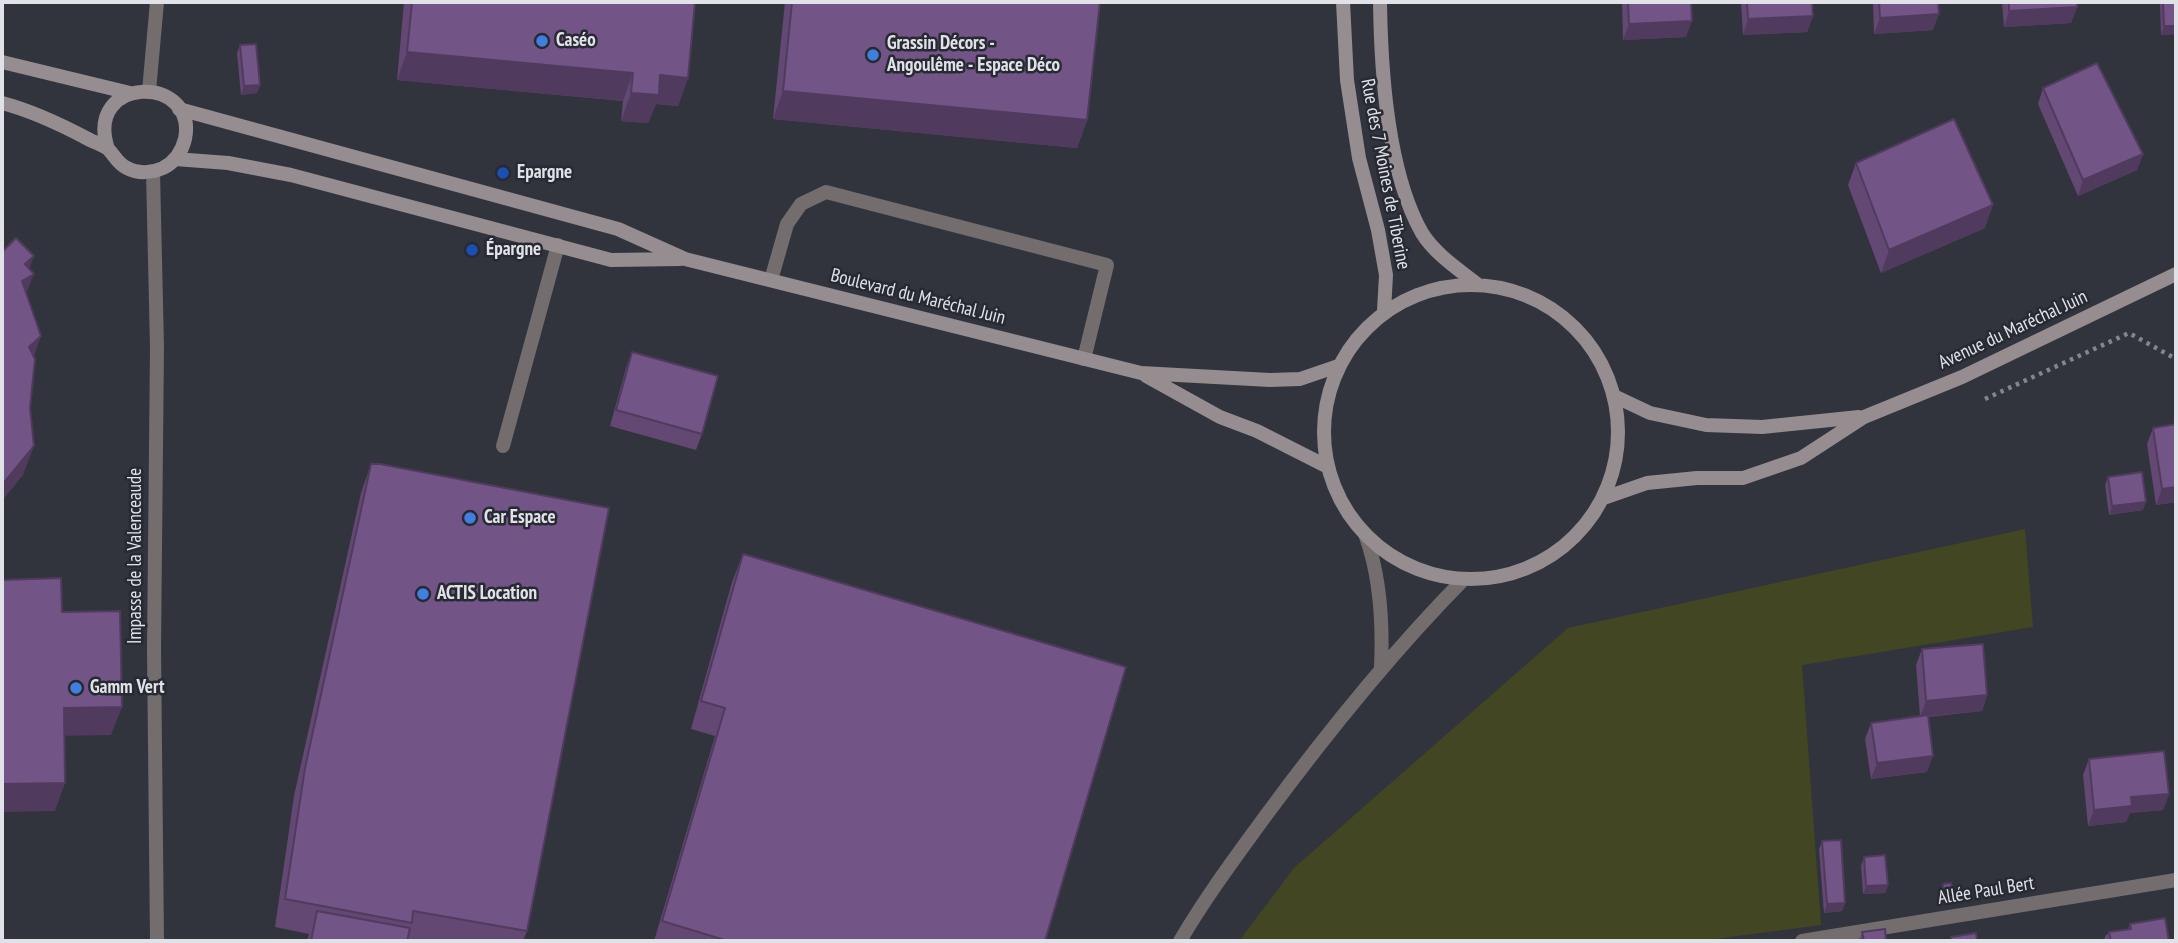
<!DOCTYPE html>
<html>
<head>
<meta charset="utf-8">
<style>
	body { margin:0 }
	#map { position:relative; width:2178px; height:943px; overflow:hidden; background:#31343c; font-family:"PT Sans Narrow",sans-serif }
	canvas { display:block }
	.frame { position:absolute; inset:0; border:4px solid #e0e2e7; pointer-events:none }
</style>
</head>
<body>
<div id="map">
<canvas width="2178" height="943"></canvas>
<div class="frame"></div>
</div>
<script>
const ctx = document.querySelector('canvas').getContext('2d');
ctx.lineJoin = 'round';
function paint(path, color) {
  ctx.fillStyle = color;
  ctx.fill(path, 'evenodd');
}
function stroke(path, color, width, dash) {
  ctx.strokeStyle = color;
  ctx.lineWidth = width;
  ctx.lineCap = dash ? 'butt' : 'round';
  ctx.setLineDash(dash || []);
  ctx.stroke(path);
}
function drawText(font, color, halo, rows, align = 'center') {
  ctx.font = font + ' "PT Sans Narrow",sans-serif';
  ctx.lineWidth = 5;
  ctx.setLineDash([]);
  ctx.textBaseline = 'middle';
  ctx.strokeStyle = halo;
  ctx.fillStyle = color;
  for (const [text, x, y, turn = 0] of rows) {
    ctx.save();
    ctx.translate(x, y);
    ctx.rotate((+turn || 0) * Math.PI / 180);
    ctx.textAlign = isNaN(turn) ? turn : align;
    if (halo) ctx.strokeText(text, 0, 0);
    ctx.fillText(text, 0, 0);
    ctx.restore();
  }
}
paint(new Path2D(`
	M2025 529 2033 627 1802 665 1821 925 1700 941H1239L1294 868 1568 628Z`), '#434623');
stroke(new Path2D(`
	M1985 399 2129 333 2176 359`), '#83868d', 4.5, [3.5, 5]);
stroke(new Path2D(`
	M771 280 787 224 801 204 826 192 1107 265 1084 359
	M503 446 558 245`), '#736d6e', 14);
stroke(new Path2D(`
	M149 91 157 2
	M153 172 157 347 154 648 157 941
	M1366 537C1381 579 1383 624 1381 668
	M1180 941C1205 898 1235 858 1264 818 1326 734 1390 654 1463 580
	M1802 941 2176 880`), '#736d6e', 14);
stroke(new Path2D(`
	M1343 2 1347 80 1359 158 1378 230 1386 275 1384 311
	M1380 2C1381 72 1387 171 1422 233 1435 254 1458 269 1477 284
	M2 62 130 93
	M2 103C33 111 62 125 90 140 96 143 104 145 109 150 115 156 118 164 127 168 138 174 152 173 163 168 175 162 182 151 185 139 198 74 83 75 108 149
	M179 109 618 229 685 259 1141 373 1270 380 1300 379 1338 366
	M175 159 228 163 291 175 611 260 680 259
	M1324 432a147 147 0 1 1 294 0a147 147 0 1 1-294 0Z
	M1146 376 1220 417 1257 431 1326 466
	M1614 396 1650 413 1706 425 1762 427 1859 417
	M1604 498 1647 483 1697 478H1743L1801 458 1864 417 1962 377 2176 274`), '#958d8f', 14);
paint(new Path2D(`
	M404 2H695L688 78 678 106 656 104 648 123 621 121 623 101 397 80Z
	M785 2H1100L1087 120 1077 148 773 119Z
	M1622 2H1691L1686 37 1623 40Z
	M1741 2H1812L1813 16 1807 32 1743 35Z
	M1873 2H1938L1933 30 1874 34Z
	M2002 2H2077V7L2071 23 2004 27Z
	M2160 2H2176V34L2161 35Z
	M240 45 260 85 257 93 241 95 237 53Z
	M2043 88 2143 154 2137 170 2078 196 2038 104Z
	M1856 163 1985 228 1881 273 1848 185Z
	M632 352 702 434 696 450 610 426 626 368Z
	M2176 424V502L2156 505 2147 444 2153 428Z
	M371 464 527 931 523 941H413L407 940V941H307L309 934 275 927 294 796 361 493Z
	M2108 477 2143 510 2109 515 2105 485Z
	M743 554 1045 941H654L715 736 691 729 732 582Z
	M1922 649 1987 695 1982 711 1928 717 1927 772 1871 779 1865 739 1871 723 1920 716 1916 665Z
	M2089 759 2169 794 2163 810 2130 813 2126 822 2088 826 2083 775Z
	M1822 841 1845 903 1842 911 1824 913 1819 849Z
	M1864 857 1888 885 1885 893 1863 894 1861 866Z
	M1943 884 1950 901 1941 903 1940 892Z
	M2130 924 2169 941H2103L2106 935 2108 934 2109 932 2128 929Z
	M1862 932 1886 941H1859Z`), '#634873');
paint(new Path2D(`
	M2077 7 2071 23 2004 27 2009 11Z
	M1939 14 1933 30 1874 34 1880 18Z
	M1813 16 1807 32 1743 35 1748 19Z
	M1692 21 1686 37 1623 40 1629 24Z
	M2164 26H2176V34L2161 35Z
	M407 52 633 73 623 101 397 80Z
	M660 75 688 78 678 106 656 104 648 123 621 121 631 93Z
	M260 85 257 93 241 95 244 86Z
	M783 91 1087 120 1077 148 773 119Z
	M2143 154 2137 170 2078 196 2083 180Z
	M1993 205 1985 228 1881 273 1889 250Z
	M34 256 26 278 34 274 23 302 12 309 25 264Z
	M41 336 31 365 29 347Z
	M34 446 23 475 2 501V485Z
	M2176 487V502L2156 505 2162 489Z
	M2146 502 2143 510 2109 515 2112 506Z
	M1987 695 1982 711 1920 717 1926 701Z
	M122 707 111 735 54 736 64 708Z
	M1933 756 1927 772 1871 779 1877 763Z
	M65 783 55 811 2 812V784Z
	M2169 794 2163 810 2130 813 2126 822 2088 826 2094 810 2131 797Z
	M1888 885 1885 893 1863 894 1866 886Z
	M1953 893 1950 901 1941 903 1944 894Z
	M1845 903 1842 911 1824 913 1827 904Z`), '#503b5e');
const building = new Path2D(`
	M412 2H695L688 78 660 75 659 95 631 93 633 73 407 52Z
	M792 2H1100L1087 120 783 91Z
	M1628 2H1691L1692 21 1629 24Z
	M1747 2H1812L1813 16 1748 19Z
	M1879 2H1938L1939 14 1880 18Z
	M2009 2H2077V7L2009 11Z
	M2163 2H2176V26H2164Z
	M256 44 260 85 244 86 240 45Z
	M2097 63 2143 154 2083 180 2043 88Z
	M1954 119 1993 205 1889 250 1856 163Z
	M16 238 34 256 25 264 34 274 22 281 41 336 29 347 35 359 30 408 34 446 2 485V252Z
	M632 352 718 376 702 434 616 410Z
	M2176 424V487L2162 489 2153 428Z
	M371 464H380L609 508 527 931 413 911 412 923 285 899 305 768Z
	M2142 472 2146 502 2112 506 2108 477Z
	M743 554 1126 667 1045 941H728L662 921 725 708 701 701Z
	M61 578 62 612 120 611 122 707 64 708 65 783 2 784V580Z
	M1983 644 1987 695 1926 701 1922 649Z
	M1928 715 1933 756 1877 763 1871 723Z
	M2164 751 2169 794 2131 797 2132 806 2094 810 2089 759Z
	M1841 840 1845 903 1827 904 1822 841Z
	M1885 855 1888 885 1866 886 1864 857Z
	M1951 883 1953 893 1944 894 1943 884Z
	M317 911 410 928 407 941H311Z
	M2165 918 2169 941H2111L2109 932 2131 929 2130 924Z
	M1885 929 1886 941H1864L1862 932Z
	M1976 933 1977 941H1951V937Z`);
paint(building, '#735486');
stroke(building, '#503b5e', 2);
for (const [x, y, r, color] of [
	[542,41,7,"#3f7fe0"],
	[873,55,7,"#3f7fe0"],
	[503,173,7,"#1a4fb4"],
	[472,250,7,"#1a4fb4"],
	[470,518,7,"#3f7fe0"],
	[423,594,7,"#3f7fe0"],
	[76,688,7,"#3f7fe0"]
]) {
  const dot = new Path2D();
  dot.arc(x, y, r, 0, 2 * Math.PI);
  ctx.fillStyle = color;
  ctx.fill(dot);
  stroke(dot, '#272a32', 2.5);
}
drawText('bold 19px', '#e0e2e7', '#272a32', [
	["Caséo",556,41],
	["Grassin Décors -",887,44],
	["Angoulême - Espace Déco",887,66],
	["Epargne",517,173],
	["Épargne",486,250],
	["Car Espace",484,518],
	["ACTIS Location",437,594],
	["Gamm Vert",90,688]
], 'left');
drawText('19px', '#e0e2e7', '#272a32', [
	["Rue des 7 Moines de Tiberine",1385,174,79],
	["Boulevard du Maréchal Juin",918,297,14],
	["Avenue du Maréchal Juin",2013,330,-25],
	["Impasse de la Valenceaude",136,556,-90],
	["Allée Paul Bert",1986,891,-9]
]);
</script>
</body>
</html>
